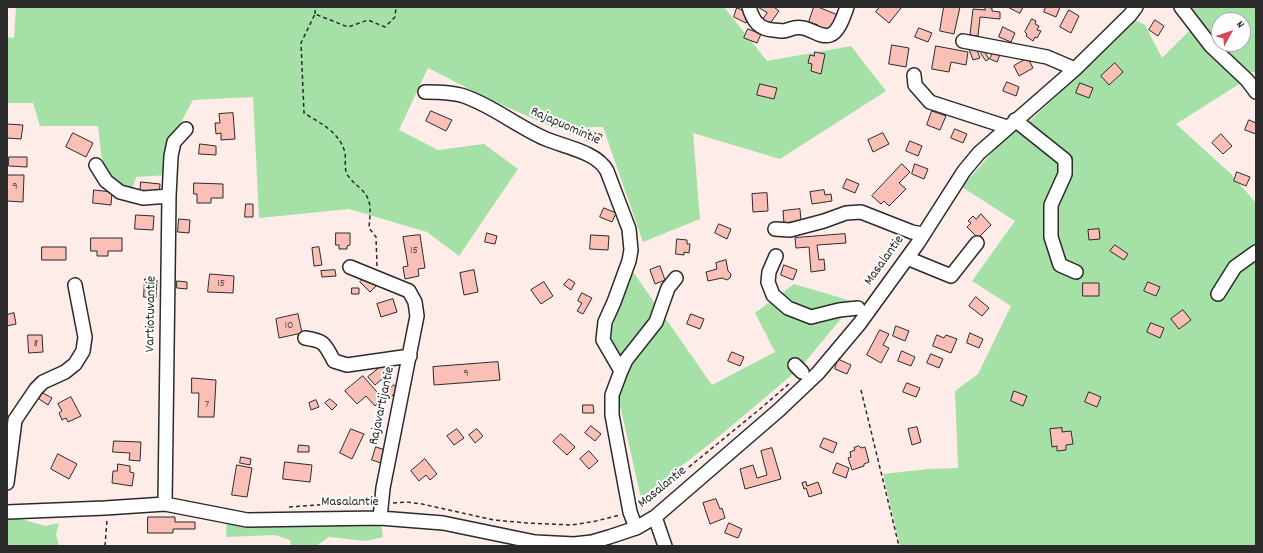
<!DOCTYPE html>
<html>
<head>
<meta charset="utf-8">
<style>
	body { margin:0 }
	#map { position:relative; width:1263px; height:553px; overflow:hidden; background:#feece9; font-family:Dekko,sans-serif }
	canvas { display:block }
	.frame { position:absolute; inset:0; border:8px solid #2b2b2b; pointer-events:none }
	.north { position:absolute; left:1211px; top:12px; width:40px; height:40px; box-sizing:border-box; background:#fff; border:1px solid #aaa; border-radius:50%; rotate:50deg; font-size:11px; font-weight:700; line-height:16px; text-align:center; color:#2b2b2b }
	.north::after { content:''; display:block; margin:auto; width:14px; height:18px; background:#d1495b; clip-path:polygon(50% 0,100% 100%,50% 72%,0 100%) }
</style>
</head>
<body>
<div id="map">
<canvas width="1263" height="553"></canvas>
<div class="frame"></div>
<div class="north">N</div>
</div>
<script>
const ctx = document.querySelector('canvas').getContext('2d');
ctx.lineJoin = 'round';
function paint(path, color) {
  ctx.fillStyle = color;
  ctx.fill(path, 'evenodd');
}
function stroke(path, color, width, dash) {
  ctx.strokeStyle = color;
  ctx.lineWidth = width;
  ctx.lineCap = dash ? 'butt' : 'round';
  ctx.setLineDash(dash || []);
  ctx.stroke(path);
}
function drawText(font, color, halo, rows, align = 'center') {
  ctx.font = font + ' Dekko,sans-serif';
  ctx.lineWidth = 4;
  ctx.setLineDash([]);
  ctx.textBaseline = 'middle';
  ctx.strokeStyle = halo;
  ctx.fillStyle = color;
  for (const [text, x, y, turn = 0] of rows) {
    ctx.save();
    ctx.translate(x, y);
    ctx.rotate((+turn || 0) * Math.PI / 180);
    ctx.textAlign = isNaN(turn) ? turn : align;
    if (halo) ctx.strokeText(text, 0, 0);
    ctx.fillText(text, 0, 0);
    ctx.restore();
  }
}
paint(new Path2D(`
	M16 7H724L767 61 851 46 886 91 780 159 693 133 700 219 643 242 603 127 555 128 493 101 428 68 399 130 438 150 484 144 518 169 459 256 427 232 349 209 259 218 253 97 193 100 172 139 168 175 136 177 132 190C99 176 102 157 98 126H40L33 103H7V37L14 38Z
	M1187 7H1256V72H1246L1213 40ZM1219 20H1243V44H1219Z
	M1133 19 1145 25 1162 58 1192 28 1244 81 1176 124 1230 173 1256 203V546H900L883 474 928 469 958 468 955 391 978 374 1011 306 972 281 1015 221 962 187 1001 142 1033 118 1098 57Z
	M629 266 712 385 775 352 755 313 794 284 855 302 800 368 722 434 641 498 607 348Z
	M227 516 380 518 383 537 366 541 329 537 316 546H291L290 540 275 535 226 537Z
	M18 518 45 526 59 523 56 534 59 546H7V519Z`), '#a5e1a7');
const building = new Path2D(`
	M758 7H774L779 11 769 25 762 20 767 13Z
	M814 7H818L838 15 832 30 827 31 817 27 818 25 809 22Z
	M880 7H899L901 8 889 23 876 12Z
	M944 7H960L954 34 940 31Z
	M985 7 992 8V11L1000 12V19L980 17 978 36 970 35 973 9 985 10Z
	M1008 7H1023L1020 13Z
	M1046 7H1060L1056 17 1044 12Z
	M737 8 750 13 746 23 734 17Z
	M1069 10 1079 16 1071 33 1060 27Z
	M1032 19 1036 21 1035 24 1039 26 1037 30 1041 31 1037 38 1035 37 1033 41 1026 36 1027 34 1025 32Z
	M1155 20 1164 26 1158 36 1149 30Z
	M1003 27 1015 33 1011 42 999 37Z
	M919 28 932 33 928 42 915 37Z
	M748 29 761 34 757 43 744 38Z
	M892 45 909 48 906 67 889 64Z
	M936 46 968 52 966 65 951 62 949 72 932 69Z
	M976 47 980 58 973 60 969 49Z
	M994 50 1001 52 997 62 990 59Z
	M984 51 989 59 986 61 981 54Z
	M815 52 825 54 821 74 811 71 812 64 808 63 810 55 814 56Z
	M1028 58 1033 68 1019 76 1014 66Z
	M1115 63 1123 72 1109 85 1101 76Z
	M1007 82 1019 87 1016 96 1003 91Z
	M1080 83 1093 88 1089 98 1076 93Z
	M760 84 777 88 774 99 757 95Z
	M431 111 452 120 446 131 426 121Z
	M932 111 946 116 940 130 927 125Z
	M233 113 235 139 221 140V133L216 134 215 123H220L219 114Z
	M1249 120 1256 123V134L1245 130Z
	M7 124 23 125 21 139 7 138Z
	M955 129 967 134 963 143 951 138Z
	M589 130 602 135 598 145 586 140Z
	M73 133 93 143 86 157 66 147Z
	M883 133 889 144 873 152 868 140Z
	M1221 134 1232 146 1223 154 1212 143Z
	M910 141 922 146 918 156 906 151Z
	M200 144 216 146V155L199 154Z
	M9 157H27V167L9 166Z
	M902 164 910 172 899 183 906 189 889 206 884 201 881 204 872 196Z
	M915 164 928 169 924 179 912 174Z
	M1237 172 1250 177 1246 186 1234 181Z
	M8 175H24L23 202 7 201Z
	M847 179 859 184 855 193 843 188Z
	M141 182 160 184 159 196 140 194Z
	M194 183 223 184V198H211V203H197V194H194Z
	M94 190 112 192 111 205 93 203Z
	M824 190 825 195 831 194 832 201 812 204 810 192Z
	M767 193 768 211 753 212 752 194Z
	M246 204H253V217H245Z
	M604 208 616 213 612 222 600 217Z
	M800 209 801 221 784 223 783 211Z
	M981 214 991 225 978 238 967 227 971 223 968 221 973 216 976 219Z
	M136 215 154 216 153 230 135 229Z
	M179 219 190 220 189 233 178 232Z
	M719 224 731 229 727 239 715 233Z
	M1099 229 1100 239 1089 240 1088 230Z
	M336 233H350V245L347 246V249H339V245H336Z
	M487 233 497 236 495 244 485 242Z
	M845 234 846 243 817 245 819 260 824 259 825 270 811 272 809 247 796 248 795 238Z
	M420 235 425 268 418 269 419 276 405 279 403 267 408 266 403 237Z
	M591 235 609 236 608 250 590 249Z
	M91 238H122V251H108V256H97V251H91Z
	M677 239 687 240V244H690L689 253 684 252V255L676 254Z
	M1115 245 1128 254 1124 260 1110 251Z
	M42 247H66V260H42Z
	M319 247 322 265 314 266 312 248Z
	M726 260 728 271 731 274 730 278 727 280 722 278 708 281 706 272 717 269 716 263Z
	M784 265 797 270 793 280 781 275Z
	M660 266 665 280 655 284 650 270Z
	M335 270 336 276 322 277 321 271Z
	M474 270 478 292 464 295 460 273Z
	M210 274 234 276 233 293 208 292Z
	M366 276 376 286 370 292 360 282Z
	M145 279 157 280 156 298 144 297Z
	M569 279 575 283 571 290 564 285Z
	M177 281 187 282V289L177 288Z
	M544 282 553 296 541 304 531 290Z
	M1148 282 1160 287 1156 296 1144 291Z
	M1083 283H1099V296H1083Z
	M352 288H359V294H352Z
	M582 293 592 298 583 314 577 311 582 303 578 301Z
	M976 297 989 308 982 316 969 306Z
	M393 299 397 312 381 317 377 304Z
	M1183 310 1191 320 1179 329 1171 319Z
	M14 313 16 324 7 326V315Z
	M298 314 302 333 279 338 276 319Z
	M691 314 704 319 700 329 687 324Z
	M1151 323 1164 328 1160 338 1147 332Z
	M896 326 909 331 905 341 893 336Z
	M880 330 889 334 883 345 889 348 881 363 867 355Z
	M970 333 983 339 979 348 967 343Z
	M28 335H42L43 352 29 353Z
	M937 335 944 338 946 335 957 339 951 353 933 346Z
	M902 351 915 357 911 366 898 361Z
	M732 352 744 357 740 366 728 361Z
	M931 354 943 359 939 368 927 363Z
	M838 359 851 365 847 374 835 369Z
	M498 362 500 380 434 385 433 367Z
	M383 365 389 373 375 385 368 377Z
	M363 376 383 399 375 406 366 396 357 404 345 391Z
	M192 378 216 380 214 417H198L199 393H192Z
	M907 383 920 388 916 397 903 392Z
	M394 385 398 390 389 399 384 394Z
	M1014 391 1027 396 1023 406 1011 401Z
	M1089 392 1101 397 1097 407 1085 402Z
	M43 393 52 398 48 405 39 399Z
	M71 397 81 416 68 422 66 418 62 420 59 413 62 411 58 404Z
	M330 399 337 405 332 410 325 403Z
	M316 400 319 407 311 410 309 403Z
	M583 405H593L594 413H583Z
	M591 426 601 434 595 441 585 433Z
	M917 427 921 442 912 445 908 429Z
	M1062 428V432L1071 431 1073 444 1066 445V450L1057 451V446L1052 447 1050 429Z
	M351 429 364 434 352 459 340 453Z
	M457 429 464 438 454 445 447 436Z
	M477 429 483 436 475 443 469 435Z
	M561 434 575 447 567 455 553 442Z
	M824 438 837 443 833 453 820 447Z
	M114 441 141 442 140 461 129 460 130 453 113 452Z
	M299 445 309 446V452H298Z
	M859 446 861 448 865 447 869 462 864 464V466L852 470 848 458 851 457 850 452 855 450 854 448Z
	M376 447 385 450 381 463 372 460Z
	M772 448 781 479 745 489 740 469 753 465 757 478 767 475 761 451Z
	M589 451 598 461 589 469 580 459Z
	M58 454 77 464 69 479 51 469Z
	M241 457 251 459 250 465 240 463Z
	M425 459 437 474 430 480 426 475 419 481 411 471Z
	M285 462 312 465 310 482 283 479Z
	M837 463 849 468 846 478 833 473Z
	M118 464 130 466V472L134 473 132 486 112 483 113 471H117Z
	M237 465 252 468 247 497 232 495Z
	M806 482 807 486 818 482 822 493 809 497 806 488 804 489 802 483Z
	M716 499 720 509 722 508 725 518 710 524 703 503Z
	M148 517H175V522H195V529H173V533H148Z
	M729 523 742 529 738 538 725 533Z`);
paint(building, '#fabfb6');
stroke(building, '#2b2b2b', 1);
const minor = new Path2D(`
	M749 7C753 21 759 29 773 30 776 30 780 31 783 31 791 30 793 26 803 28 811 29 821 38 830 35 839 32 844 15 847 7
	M1181 7 1211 46 1247 80 1256 92
	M963 41 1047 57 1075 69
	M914 75 915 85 930 102 1007 127
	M425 92C438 92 452 92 464 96 493 106 518 127 546 139 565 147 597 152 607 171L629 229 631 250 629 261 614 302 605 322 603 340 621 371 612 395V415L630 512 636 528
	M1015 120 1065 160V174L1051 205V237L1060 265 1076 272
	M96 165 106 181 120 192 143 198 169 196
	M775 229 790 230 824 221 846 213 861 212 912 232 923 234
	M776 256 769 272 768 282 773 295 788 308 811 317 839 310 858 308
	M907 258 951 276 977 243
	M350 267 409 291 415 302 417 316 383 488 380 518
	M1218 294 1235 267 1256 252
	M305 338C325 341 324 343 334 361L347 365 410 356
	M795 365 802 372
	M621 371 626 360 656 322 668 288 676 278
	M7 483 15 420 36 389 43 382 65 372 75 364 83 351 85 337 75 285
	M165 504 169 196 171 156 174 142 186 129
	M7 512 105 508 165 504 247 520 380 518 443 523 535 542 574 544 592 542 609 537 636 528 655 517 779 410 818 373 860 323 918 243 964 171 979 153 1075 69 1130 15 1136 7
	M655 517 665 546`);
stroke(minor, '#2b2b2b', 16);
stroke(new Path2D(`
	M315 14V7
	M377 266 376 237 369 228C370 213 373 201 362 190 356 184 351 181 347 174 344 168 346 160 345 153 340 132 320 123 304 113L301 43 315 14 348 27 368 20 385 27 395 17 396 7
	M861 390 899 546
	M393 503 406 502 422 504 494 520 527 523 572 525 596 521 620 515
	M289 507 333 504H371
	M640 507 760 409 790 383
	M105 546 107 520`), '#2b2b2b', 1.5, [4, 3]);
stroke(minor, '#fff', 13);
drawText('12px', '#5f504e', null, [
	["9",15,187],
	["15",414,251],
	["15",221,284],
	["10",289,326],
	["8",36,344],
	["9",466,374],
	["7",207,405]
]);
drawText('14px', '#2b2b2b', '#fff', [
	["Rajapuomintie",565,127,24],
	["Masalantie",885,261,-54],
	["Vartiotuvantie",152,314,-89],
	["Rajavartijantie",383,406,-78],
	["Masalantie",663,488,-39],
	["Masalantie",350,503]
]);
</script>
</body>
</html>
